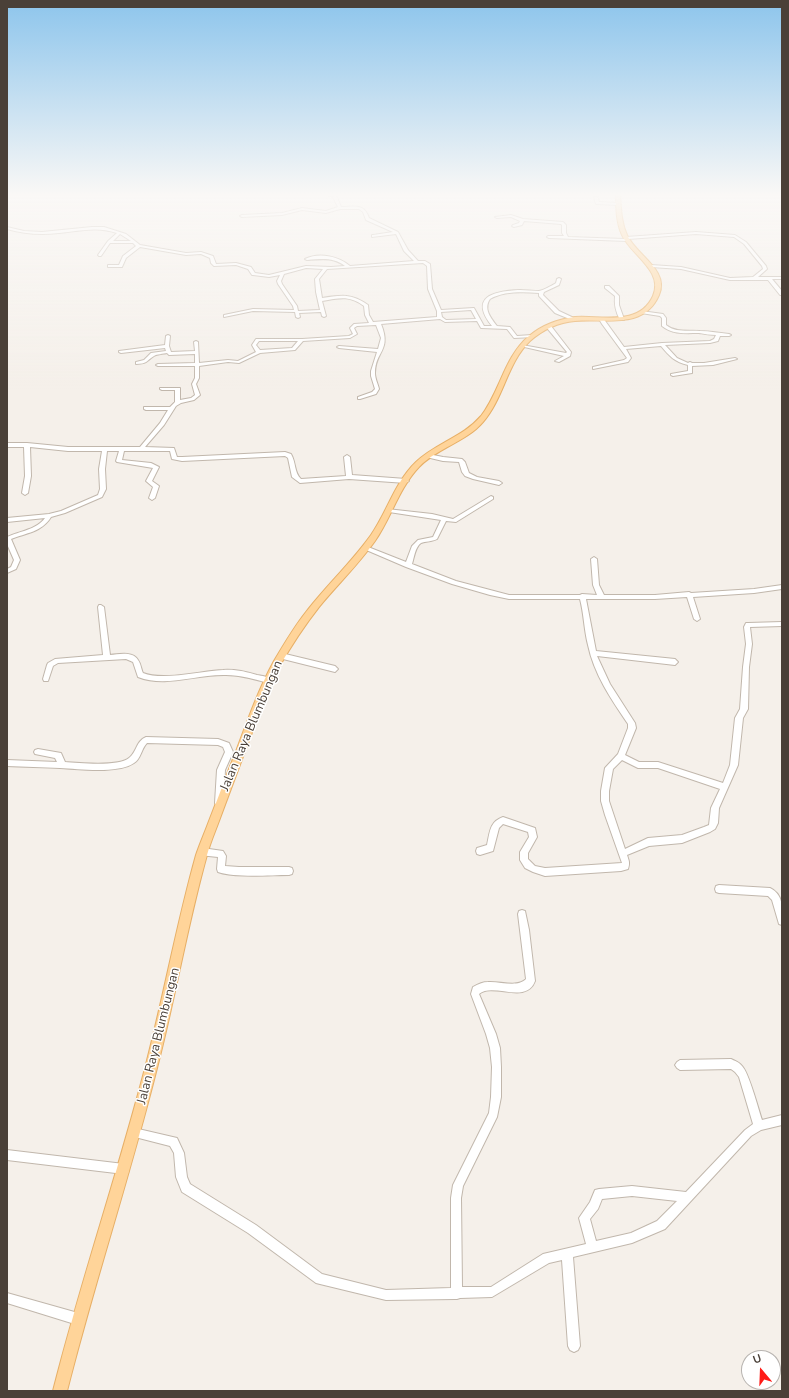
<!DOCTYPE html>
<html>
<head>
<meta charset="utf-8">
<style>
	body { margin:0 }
	#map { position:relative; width:789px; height:1398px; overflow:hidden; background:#f5f0ea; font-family:"Nunito Sans",sans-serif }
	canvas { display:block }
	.frame { position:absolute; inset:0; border:8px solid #4a4038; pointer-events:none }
	.north { position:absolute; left:741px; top:1350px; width:40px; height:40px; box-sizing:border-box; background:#fff; border:1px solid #b7b3af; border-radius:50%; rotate:341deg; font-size:11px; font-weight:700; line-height:16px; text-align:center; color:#4a4038 }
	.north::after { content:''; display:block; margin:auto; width:14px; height:18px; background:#ff1b17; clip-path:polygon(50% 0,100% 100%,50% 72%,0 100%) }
</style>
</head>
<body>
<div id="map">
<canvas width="789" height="1398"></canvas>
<div class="frame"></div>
<div class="north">U</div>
</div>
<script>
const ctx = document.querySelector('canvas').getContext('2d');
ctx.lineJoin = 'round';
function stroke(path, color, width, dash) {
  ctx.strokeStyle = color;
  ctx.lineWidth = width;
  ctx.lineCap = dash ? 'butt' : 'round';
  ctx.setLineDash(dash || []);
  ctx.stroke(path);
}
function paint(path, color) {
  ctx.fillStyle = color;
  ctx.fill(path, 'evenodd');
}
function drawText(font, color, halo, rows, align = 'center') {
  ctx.font = font + ' "Nunito Sans",sans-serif';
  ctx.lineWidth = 3;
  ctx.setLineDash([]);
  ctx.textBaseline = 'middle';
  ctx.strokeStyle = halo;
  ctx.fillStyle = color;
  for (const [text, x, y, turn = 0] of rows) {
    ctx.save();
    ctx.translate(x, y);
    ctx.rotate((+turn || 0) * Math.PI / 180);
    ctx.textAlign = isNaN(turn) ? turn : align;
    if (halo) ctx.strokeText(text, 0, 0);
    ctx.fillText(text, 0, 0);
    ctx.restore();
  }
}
const minor = new Path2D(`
	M325 193H330L336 195 341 207C354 207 364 203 369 218L398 232 408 250 418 261H425L430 264 432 289 441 310 474 308 484 326H492C469 297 493 291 520 290 526 290 533 291 539 291 544 290 551 286 556 283L557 279 559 278 561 279 559 285 544 292 543 295 559 311 576 319 572 320 555 313 539 296V293C523 292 504 291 490 299 483 309 491 318 497 326L510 327 517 336 532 335H534V337L514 338 507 329 481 328 477 321 445 322 440 319 381 324C392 351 375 351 375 373 375 379 378 384 379 389L376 394 360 399H358V397L372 392 375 389 371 376V371L377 352 339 348 337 347 339 346 378 349 381 338 376 325 357 326 354 328 357 334 350 338 303 341 295 350 260 353 239 363 228 362 199 366V378L196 384 200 395 194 400 181 403 176 406 164 425 145 447 174 448 177 457H182L285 452 291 454C296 462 294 473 301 479L346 476 344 457 347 455 350 457 352 475 406 479 409 481 406 483 349 479 300 483 292 477 288 458 285 456 182 461 172 459 170 451H124L122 460 151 463 159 467 152 481 159 486 155 498 152 500 149 498 153 487 146 481 153 468 117 462 116 461 119 451H107L105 469 106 489 102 497 65 513 51 517C42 532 26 533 11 539L20 560 16 569 7 573V569L11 567 14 560 7 544V537C20 531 36 530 45 518L7 522V518L49 514 61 511 98 495 100 489 99 469 102 451H68L30 447 31 476 28 493 25 495 22 493 25 476 24 447H7V443H27L68 447H140L160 423 168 410H146L144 409V407H170L175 402V390H162L160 389V388H180V400L191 398 195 395 192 384 195 378V366H158L156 365 158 364 195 363V354L169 355 167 353C163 354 157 354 154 356 146 361 147 364 136 364V362L144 360 151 353 166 351 165 348 121 353 119 352V351L165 345 166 336 168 335 170 336 169 346 171 352 195 351 194 342 196 341 198 342 199 363 228 360 238 361 256 352 252 345 256 339H302L349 336 353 334 350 328 354 324 369 323 365 315 364 306C349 295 340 298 322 301L326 316 324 317 322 316 321 312 299 313 300 317 298 318 296 317 295 312 253 311 224 317V315L253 309 294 310 293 306 278 284 277 281 280 275 269 277 253 275H252L248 269 236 265 214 266 211 263 210 258 201 254 186 255 140 247 126 258 122 267H108V265H119L123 256 136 246 133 243H110L101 256H99L98 255 108 241 117 233C97 226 79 231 59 233 41 235 24 234 7 229V227L24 231 42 232 92 227H104L126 234 140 245 186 253 201 252 213 256 216 264 236 263 251 267 255 273 269 275 306 266 331 267 345 266C333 257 322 259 307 260L305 259C319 252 338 256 350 266L414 261 404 251 396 234 372 237V235H373L393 232 366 220 363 212 359 209H340L326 213 302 210 282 215 242 217 240 216 242 215 282 213 302 208 326 211 338 207 333 197ZM120 234 131 241H113ZM423 263 427 266 428 289 437 311V317L373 322 369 315 368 305C351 293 341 295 322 298L319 279 327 269ZM306 268 323 269 315 279 316 292 320 310 298 311 297 306 282 284 281 281 284 274ZM471 310 476 319 446 320 442 317 441 312ZM259 341H298L292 348 260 350 256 345Z
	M596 197 598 198 599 202 618 203 620 204 618 205 596 204 594 198Z
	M511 215 523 219 563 222 566 225V233L568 237 625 239V237H626L696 232 735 235 746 242 766 266 767 269 758 277H782V279H772L782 291V295H780L768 280H730L681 269 651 267 649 266 651 265 681 267 730 278 753 277 763 269 762 266 744 244 734 237 696 234 628 239 629 240 627 241 549 238 547 237 548 236H564L562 233V225L561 224 524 221 522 225 514 227 512 226 513 225 519 223 520 221 511 217 497 218 495 217Z
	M605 286H609L619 296V305L624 319V320H620C616 312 614 305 615 296L605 288Z
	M641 311 663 314 666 318V325C676 333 688 330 700 331 710 331 719 333 729 334L731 335 729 336H720L718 341 710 343 665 345 677 358 688 363 690 362 692 363H704L735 358 737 359 713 365 692 366V373L673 376 671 375V374L688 371V365C675 362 669 356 661 346L626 349 631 358 628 362 593 369V367L624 360 627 358 602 324 599 319V318H603L624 347 662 343 710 341 714 339 716 335C710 335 705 334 699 333 686 333 673 335 662 326V318L660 316 641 313Z
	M547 326H551L571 352 570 356 559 362 555 361 564 356 520 346 522 345 566 353 567 352 547 328Z
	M428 454 443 457 462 459 465 462 469 473 477 477 499 481 502 483 499 485 473 479 465 476 462 472 459 462 443 461 426 457 425 456Z
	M491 496 493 497V499L456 522 446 521 437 539C432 542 425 541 421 543 415 547 414 558 412 564L456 581 509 595H580L582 594 597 595 593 585 591 559 594 557 597 559 599 585 604 595H655L689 592 691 593 754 589 782 585V589L754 593 693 597 700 619 697 621 694 619 687 597 655 599H586L596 651 675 659 678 662 675 665 597 656 610 684 635 723 636 728 625 755 639 762H658L723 783 730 765 735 718 740 709 743 667 746 644 744 627 746 623H748L782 622V626L750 627 752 644 749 667 748 709 743 718 738 765 719 808 718 823 715 829 710 832 682 843 649 846 627 855C629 861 630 863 628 869L621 871 545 876 533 872 525 868 520 860V852L529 837 528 832 503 824 499 828 493 851 480 855 477 854 476 851 477 848 487 845C490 833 489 822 503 817L535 828 537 837 528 853V859L535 866 545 868 622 863 605 815 601 801V791L605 768 618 754 628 728V724C611 699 594 674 588 645 584 630 584 614 580 599H509L490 595 452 584 406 567 364 549 363 548 364 547H368L406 562 412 546 418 540 433 537 441 520 389 512 386 510 387 509 432 514 453 519ZM622 760 638 768H658L720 789 711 808 709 825 704 827 682 835 648 838 625 849 609 801V791L613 769Z
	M99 605H101L104 607 110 655C119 654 133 651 138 660 141 664 141 669 143 673 163 681 201 671 223 670 235 669 247 672 257 675 262 676 268 676 271 680L268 683C254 679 240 675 226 675 196 674 166 688 138 677L133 662 126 659 58 663 53 666 48 681H44L43 679 47 665 48 663 55 659 103 655 98 607Z
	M281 653 335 666 338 669 335 672 279 658 278 656 279 654Z
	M146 737 218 739 229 743 233 752 225 770 223 803 222 805 219 806 216 805 215 803 217 770 225 752 223 747 218 745 147 743C141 749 141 759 134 763 118 774 79 769 60 768 42 767 25 767 7 766V760L57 762 55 758 35 754 34 752 35 750 38 749 61 753 65 762C78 763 119 767 129 758 137 752 136 741 146 737Z
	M202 848 223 851 226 856 225 866 239 867H289L292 868 293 871 292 874 289 875C270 875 235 878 218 872L217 869 218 857 199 855 198 852 199 849Z
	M719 885 770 888C785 895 782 912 782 925L779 924 772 900 768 896 719 893 716 892 715 889 716 886Z
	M522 910 525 911 529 930 535 981C526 1005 493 982 479 994L496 1034 500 1048 501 1067V1097L497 1117 463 1186 461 1198 462 1287H491L543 1254 586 1244 579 1218 590 1202 595 1190 599 1189 632 1186 686 1192 745 1130 753 1124 739 1077 735 1072 731 1069 680 1070 677 1068 675 1065 677 1062 680 1060 731 1059C735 1061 739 1062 742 1066 749 1073 758 1108 762 1120L782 1115V1125L761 1130 751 1136 665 1229 632 1243 573 1257 580 1346 578 1350 574 1352 570 1350 568 1346 562 1260 549 1263 492 1297 460 1298 457 1299H455L386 1300 320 1284 316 1283 248 1233 182 1192 176 1177 174 1153 170 1146 131 1136 129 1133 131 1130 134 1128 177 1138 184 1153 187 1177 190 1184 256 1225 322 1274 386 1290 451 1288V1198L453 1185 489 1113 491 1097 492 1067 490 1048 486 1034 471 994 473 987C478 984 483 982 488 982 500 981 517 988 526 979L518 914 519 911ZM632 1196 677 1201 657 1221 631 1233 596 1241 590 1219 598 1209 602 1199Z
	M7 1150 124 1164 128 1165 129 1169 128 1173 124 1174 7 1160Z
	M7 1293 78 1313 82 1315 84 1319 82 1323 78 1325 7 1303Z`);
const major = new Path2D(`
	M616 193H620C621 207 621 222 627 235 636 255 670 270 659 295 644 330 605 318 575 321 559 322 542 330 530 341 507 363 504 398 483 422 466 442 437 448 419 467 399 488 391 518 375 541 358 565 337 585 319 607 304 626 291 646 279 667 265 694 255 725 244 754 236 776 227 799 219 821 215 832 210 843 207 855 187 926 175 1000 156 1072 129 1179 94 1284 67 1391H53C80 1284 116 1179 144 1072 163 1000 176 926 196 855 200 843 205 832 209 821 218 798 226 776 235 754 247 722 258 690 274 661 284 644 294 627 306 612 326 586 351 563 371 535 387 512 395 482 416 462 436 443 463 437 481 416 500 392 504 357 529 336 541 326 558 319 575 317 601 315 639 327 653 296 664 271 631 255 622 235 616 222 616 207 616 193Z`);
stroke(minor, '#c1b7ac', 2);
stroke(major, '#e7af66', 2);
paint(minor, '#fff');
paint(major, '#ffd499');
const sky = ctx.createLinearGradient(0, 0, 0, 389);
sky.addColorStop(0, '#8dc5ec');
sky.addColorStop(0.5, '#faf8f6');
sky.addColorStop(1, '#faf8f600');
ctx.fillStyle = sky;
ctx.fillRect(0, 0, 789, 389);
drawText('13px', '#4a4038', '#fff', [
	["Jalan Raya Blumbungan",252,726,-67],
	["Jalan Raya Blumbungan",159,1036,-76]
]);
</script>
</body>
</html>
